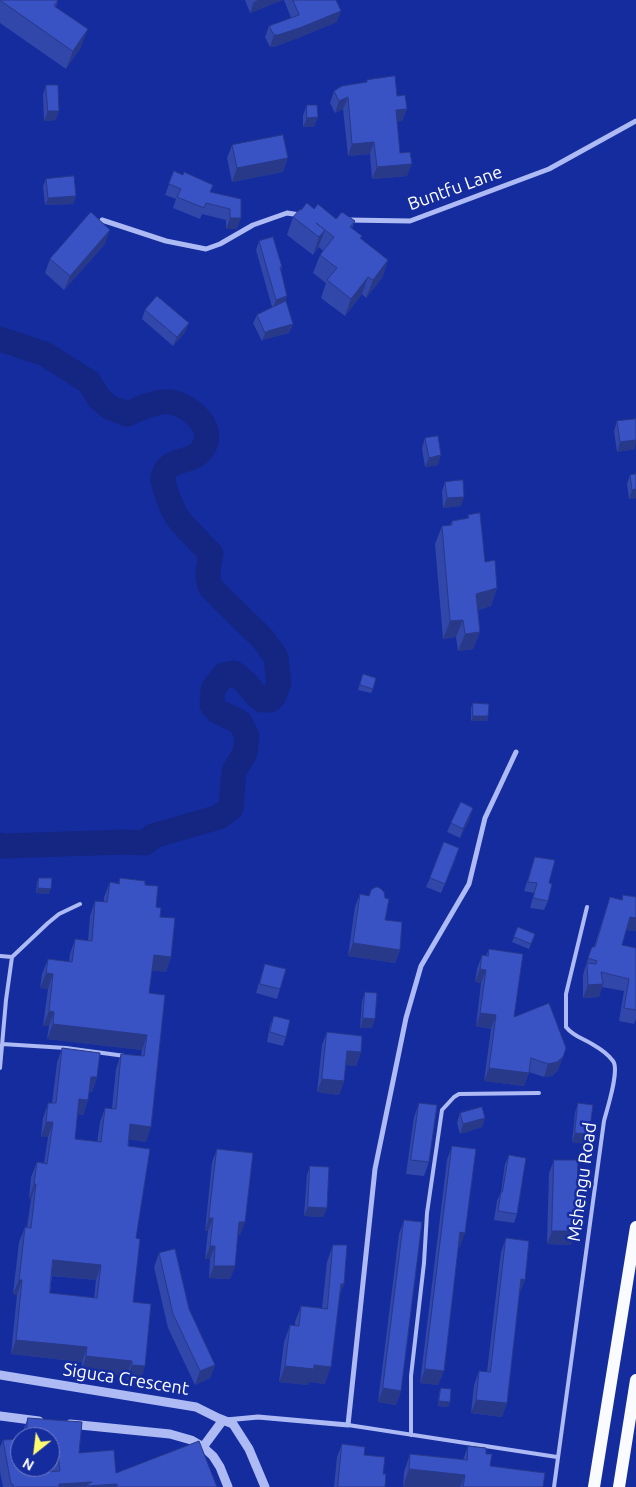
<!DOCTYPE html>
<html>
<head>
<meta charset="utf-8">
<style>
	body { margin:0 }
	#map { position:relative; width:636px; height:1487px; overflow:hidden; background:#152c9f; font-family:Ubuntu,sans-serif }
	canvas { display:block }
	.north { position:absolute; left:10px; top:1427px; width:50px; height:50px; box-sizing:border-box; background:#152c9f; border:1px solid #7380c5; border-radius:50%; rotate:209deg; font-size:14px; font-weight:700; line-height:20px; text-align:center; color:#fff }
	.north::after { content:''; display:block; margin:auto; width:18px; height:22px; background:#fffc70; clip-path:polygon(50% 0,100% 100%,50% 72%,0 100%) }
</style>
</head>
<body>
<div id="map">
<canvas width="636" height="1487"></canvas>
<div class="north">N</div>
</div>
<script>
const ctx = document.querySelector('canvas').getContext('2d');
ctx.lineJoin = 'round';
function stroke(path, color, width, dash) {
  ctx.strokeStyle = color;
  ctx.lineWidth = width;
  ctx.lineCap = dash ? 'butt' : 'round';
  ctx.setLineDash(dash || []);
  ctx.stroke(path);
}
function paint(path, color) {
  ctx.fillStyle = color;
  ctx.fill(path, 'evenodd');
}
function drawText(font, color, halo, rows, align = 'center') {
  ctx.font = font + ' Ubuntu,sans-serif';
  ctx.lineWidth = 5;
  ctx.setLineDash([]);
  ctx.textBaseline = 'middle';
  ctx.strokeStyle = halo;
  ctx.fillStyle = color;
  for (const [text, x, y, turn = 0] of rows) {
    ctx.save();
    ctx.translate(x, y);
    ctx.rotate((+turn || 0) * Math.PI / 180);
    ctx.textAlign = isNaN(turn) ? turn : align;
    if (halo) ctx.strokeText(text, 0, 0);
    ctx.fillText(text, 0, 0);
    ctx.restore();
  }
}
stroke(new Path2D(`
	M0 339 45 354 89 382 99 398 109 407 127 414C140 409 156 400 171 402 191 406 219 430 201 451 191 464 166 457 163 478 162 481 165 486 165 489 168 498 172 510 177 517 187 530 200 542 211 554 208 567 206 576 211 588L263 639 276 657 279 683 274 696 270 700H262L256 695 246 683 234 673 224 675 213 689 212 705 217 711 240 722 247 736 245 753 234 771 231 808 219 817 153 836 145 843 124 842 4 846 0 845`), '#142681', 25);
stroke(new Path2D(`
	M0 956 12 957 48 923 59 914 80 904
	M2 1044 66 1048 125 1056
	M0 1068 6 1000 12 957
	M348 1425 557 1457
	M411 1435V1376L424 1263 427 1213 442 1110 454 1097 459 1094 539 1093
	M554 1487 604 1121C607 1109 620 1070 613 1061 608 1054 599 1048 592 1044 582 1038 573 1036 566 1027V994L587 907`), '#adbaf4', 4);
stroke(new Path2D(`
	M102 220 166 241 206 249 220 244 253 225 287 213 300 215
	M348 220 410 221 549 169 636 121
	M226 1420 258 1417 348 1425 375 1169 406 1018 421 966 469 884 485 818 516 752`), '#adbaf4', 5);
stroke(new Path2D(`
	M0 1375 196 1407 218 1418 233 1424 249 1449 265 1487
	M0 1416 39 1421
	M70 1424 170 1434 191 1440 203 1447 213 1456 220 1467 228 1487
	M203 1447 223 1420`), '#adbaf4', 9);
stroke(new Path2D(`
	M594 1487 636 1227
	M619 1487 636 1380`), '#fafbff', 12);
paint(new Path2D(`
	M0 0H58L56 7 81 47 66 69 0 23Z
	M245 0H283L250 13Z
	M284 0H333L337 22 298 38 274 47H270L265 37 269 26 291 18Z
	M367 80 397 96 407 109 402 121H397L400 153 407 176 372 179 370 154 348 156 343 109 335 113 330 103 334 91 366 83Z
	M46 85 56 120 44 121 43 95Z
	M307 105 318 117 314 127H303V115Z
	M232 145 283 172 232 182 227 158Z
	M174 171 211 192 241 199 237 229H226V220L202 214 200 219 173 208 176 199 165 195Z
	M46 179 76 196 73 204 45 205 43 186Z
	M314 209 336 219 355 221 352 228 362 236 361 239 388 260 382 278 366 298 362 294 345 316 321 298 326 283 313 273 320 255 323 251 319 247 313 255 287 235 293 217Z
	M259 241 282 267 281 271 286 301 293 324 289 333 265 339 262 341 253 323 257 315 272 307 256 250Z
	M105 244 64 290 45 273 50 259Z
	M145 310 189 323 185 332 173 346 142 319Z
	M617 421 635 449 617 452 614 431Z
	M425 438 438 465 425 467 422 448Z
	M636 474V498L629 499 627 484 630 475Z
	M445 482 461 506 443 508 442 491Z
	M468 515 485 562 497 588 491 606 478 610 480 632 473 649 458 651 456 637 443 639 435 544 442 526 450 525 452 521 467 519Z
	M363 674 373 689 371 693 358 690Z
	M473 703 488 716 487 721H471V708Z
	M470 818 460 838 447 832 451 823Z
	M535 857 549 883 548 901 544 910 530 908 534 893 524 891Z
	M456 858 441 893 426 887 430 878Z
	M39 878 49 894 36 893 37 882Z
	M120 878 145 885 160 917 171 957 166 972 152 970 149 993 146 1142 129 1139 128 1146 136 1238 133 1302 145 1366 140 1381 126 1380 127 1376 81 1371 82 1362 11 1354 17 1295 13 1294 19 1242 25 1227H27L31 1199H29L31 1177 37 1162 44 1163 48 1137H41L43 1118 48 1103H52L57 1063 62 1048 97 1077 92 1092H89L88 1100 83 1115 77 1114 75 1139 97 1142 100 1122 105 1108H112L116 1069 121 1054 141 1056 142 1050 47 1039 49 1026H43L48 989 40 988 42 974 48 959 69 962 70 954 75 939 88 941 90 916 95 901 104 902V897L110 882 118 883ZM52 1276 96 1280 94 1298 50 1293Z
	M360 894 385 920 400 950 395 963 348 956 355 907Z
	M623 895 636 897V931L626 930 622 945 636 948V1019L634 1024 619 1021 624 991 602 987 599 997 583 998V976L584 971 592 947H594L610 897 621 900Z
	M518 927 535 934 529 949 512 942Z
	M489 949 514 1017 566 1048 558 1070 552 1076 544 1077 529 1072 524 1086 484 1081 491 1029 476 1026 481 983 475 982 477 969 482 955 486 956Z
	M265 964 280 989 277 999 256 993 262 973Z
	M365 992 372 1028H360L362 1001Z
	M274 1016 286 1037 283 1046 267 1042 270 1025Z
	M327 1032 361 1052 356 1066 346 1065 344 1081 339 1095 317 1092 322 1045Z
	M419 1103 429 1162 424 1176 406 1174 414 1117Z
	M578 1103 589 1134 586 1144 572 1142 575 1113Z
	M460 1113 485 1118 482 1127 460 1134 457 1123Z
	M452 1146 460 1247H458L444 1371 438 1385 420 1383 447 1160Z
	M217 1149 245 1222 240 1235H238L235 1266 230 1279 209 1278 210 1259H205L208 1231H205L212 1162Z
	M509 1155 517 1214 514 1223 494 1220 497 1201 501 1192 505 1164Z
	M554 1160 571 1245 547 1244 549 1173Z
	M310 1166 327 1208 323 1217 304 1216 307 1175Z
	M404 1220 401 1391 396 1405 378 1402 399 1234Z
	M506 1238 525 1280 519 1293 507 1403 502 1417 471 1413 474 1385 479 1371 487 1372 501 1252Z
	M333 1245 344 1284 339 1295 325 1384 309 1382 308 1385 279 1382 284 1342 290 1325 295 1326V1322L301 1306 322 1308 327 1262Z
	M159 1253 189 1309 215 1365 210 1378 195 1385 168 1328 154 1267Z
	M441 1388 450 1402 448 1407 438 1406 439 1393Z
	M28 1418 79 1453 116 1473 217 1487H3L0 1472V1447L3 1440 27 1473 53 1471 50 1437H22V1433Z
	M342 1444 364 1455 383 1474 385 1487H334L337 1457Z
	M468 1446 486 1454 490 1466 543 1487H403L404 1472 410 1454 463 1460Z`), '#3147a9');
paint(new Path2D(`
	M258 0H283L250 13 254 2Z
	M341 11 337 22 298 38 274 47H270L274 35Z
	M88 29 81 47 66 69 73 51Z
	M348 97 343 109 335 113 339 101Z
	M407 109 402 121 391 122 396 110Z
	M48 111H59L56 120 44 121Z
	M318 117 314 127H303L307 118Z
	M374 142 370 154 348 156 352 144Z
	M288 158 283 172 232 182 237 168Z
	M412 164 407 176 372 179 377 167Z
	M76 196 73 204 45 205 48 198Z
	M230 218H241L237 229H226Z
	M110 230 105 244 64 290 70 276Z
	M325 230 318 248 313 255 319 237Z
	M388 260 382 278 366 298 373 280Z
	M368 277 362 294 345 316 351 299Z
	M287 296 284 305 273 309 276 300Z
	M189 323 185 332 173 346 177 337Z
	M293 324 289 333 265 339 262 341 265 333 268 331Z
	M636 440 635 449 617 452 620 442Z
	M441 455 438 465 425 467 429 458Z
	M636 489V498L629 499 632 490Z
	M464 497 461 506 443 508 447 498Z
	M497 588 491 606 470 612 476 594Z
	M463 620 456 637 443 639 450 621Z
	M480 632 473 649 458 651 465 634Z
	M473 716H488L487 721H471Z
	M473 808 470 818 460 838 463 829Z
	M38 888 51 889 49 894 36 893Z
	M630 917 636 918V931L625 930Z
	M353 943 400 950 395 963 348 956Z
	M154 955 171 957 166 972 148 970Z
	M480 969 486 970 481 983 475 982Z
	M46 973 53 974 48 989 40 988Z
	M603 984 599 997 583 998 588 985Z
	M49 1011 54 1012 49 1026H43Z
	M480 1013 496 1015 491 1029 476 1026Z
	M363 1018 375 1019 372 1028H360Z
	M53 1024 147 1035 142 1050 47 1039Z
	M347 1051 361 1052 356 1066 342 1064Z
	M563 1057 558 1070 552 1076 544 1077 548 1064Z
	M489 1068 529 1073 524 1086 484 1081Z
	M91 1077H97L92 1092 86 1091Z
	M322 1079 344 1081 339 1095 317 1092Z
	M79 1099 88 1100 83 1115 73 1114Z
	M485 1118 482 1127 460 1134 463 1124Z
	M46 1122H53L48 1137H41Z
	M130 1124 151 1127 146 1142 125 1139Z
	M575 1133 589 1134 586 1144 572 1142Z
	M34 1184H36L31 1199H29Z
	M308 1207 327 1208 323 1217 304 1216Z
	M209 1218H213L208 1231H205Z
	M239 1222H245L240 1235 234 1234Z
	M552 1231H576L571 1245 547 1244Z
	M460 1232 465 1233 460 1247 455 1246Z
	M210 1246H215L210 1259H205Z
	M53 1260 101 1265 96 1280 48 1275Z
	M214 1266H235L230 1279 209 1278Z
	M521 1279 525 1280 520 1293H516Z
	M19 1280H22L17 1295 13 1294Z
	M341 1284H344L338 1300Z
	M16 1340 87 1347 82 1362 11 1354Z
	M86 1356 132 1361 127 1376 81 1371Z
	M132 1365 145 1366 140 1381 126 1380Z
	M215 1365 210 1378 195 1385 200 1371Z
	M314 1365 331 1367 325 1384 309 1382 308 1385 279 1382 285 1366Z
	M425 1369 444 1371 438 1385 420 1383Z
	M383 1388 401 1391 396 1405 378 1402Z
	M476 1400 507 1403 502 1417 471 1413Z
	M439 1401 450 1402 448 1407 438 1406Z
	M50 1441H57L52 1457H50Z
	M409 1469 465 1475 460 1487H403Z
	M92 1482 117 1484 116 1487H88V1484L87 1487H58L59 1484Z`), '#283989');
const building = new Path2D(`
	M0 0H58L54 6 88 29 73 51Z
	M293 0H336L341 11 302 27 278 35H274L269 26 299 15Z
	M395 76 397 96 405 95 407 109 396 110 400 153 410 152 412 164 377 167 374 142 352 144 348 97 339 101 334 91 342 86 367 82V80Z
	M46 85H58L59 111H48Z
	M307 105H317L318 117 307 118Z
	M283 135 288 158 237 168 232 145Z
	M174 171 183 175 184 172 213 185 210 192 241 199V218H230V209L206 203 204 208 177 197 181 189 169 184Z
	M74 176 76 196 48 198 46 179Z
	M307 203 314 209 318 204 336 219 342 212 355 221 350 227 362 236 360 238 388 260 373 280 368 277 351 299 327 280 337 268 320 255 334 237 316 223 325 230 319 237 293 217 300 209 301 210Z
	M91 212 110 230 70 276 50 259Z
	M273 237 282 267H280L287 296 276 300 259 241Z
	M157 296 189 323 177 337 145 310Z
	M286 301 293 324 268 331 265 333 257 315Z
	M636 419V440L620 442 617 421Z
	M438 436 441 455 429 458 425 438Z
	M636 474V489L632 490 630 475Z
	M463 480 464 497 447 498 445 482Z
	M480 513 485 562 495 560 497 588 476 594 480 632 465 634 463 620 450 621 442 526 452 525V521L469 518 468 515Z
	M363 674 376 678 373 689 360 685Z
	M473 703 489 704 488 716H473Z
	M461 802 473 808 463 829 451 823Z
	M444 842 459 848 445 884 430 878Z
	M535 857 555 860 549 883 552 884 548 901 533 898 537 883 528 882Z
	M39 878H52L51 889 38 888Z
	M120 878 145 881V885L158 886 156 907 161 908 160 917 175 918 171 957 154 955 149 993 165 995 151 1127 130 1124 128 1146 150 1149 136 1238 140 1239 133 1302 151 1304 145 1366 132 1365V1361L86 1356 87 1347 16 1340 22 1280H19L25 1227 31 1228 36 1184H34L37 1162 47 1164 53 1122H46L48 1103H56L62 1048 100 1053 97 1077H91L88 1100 79 1099 75 1139 101 1142 105 1108 116 1109 121 1054 144 1056 147 1035 53 1024 54 1012 49 1011 53 974 46 973 48 959 72 962 75 939 92 941 95 901 107 902 110 882 119 884ZM53 1260 101 1265 97 1298 50 1293Z
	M378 887 381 889 384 892 385 898 389 899 385 920 402 922 400 950 353 943 360 894 369 896 371 890 374 888Z
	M623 895 636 897V918L630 917 622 945 636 948V1010L624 1008 629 979 601 972 603 984 588 985 587 963 596 964 597 961 588 958 592 947H595L610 897 622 900Z
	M518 927 535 934 531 944 514 937Z
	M489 949 523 954 514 1017 549 1003 566 1048 563 1057 557 1062 548 1064 531 1058 529 1073 489 1068 496 1015 480 1013 486 970 480 969 482 955 488 956Z
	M265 964 286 969 280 989 260 984Z
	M365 992 377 993 375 1019 363 1018Z
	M274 1016 290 1020 286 1037 270 1032Z
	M327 1032 362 1036 361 1052 347 1051 344 1081 322 1079Z
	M419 1103 437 1105 429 1162 411 1160Z
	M578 1103 593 1105 589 1134 575 1133Z
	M482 1107 485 1118 463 1124 460 1113Z
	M452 1146 476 1149 465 1233 460 1232 444 1371 425 1369Z
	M217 1149 253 1153 245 1222H239L235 1266H214L215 1246H210L213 1218H209Z
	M509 1155 526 1158 517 1214 498 1211 501 1192H502Z
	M554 1160H578L576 1231H552Z
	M310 1166 329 1167 327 1208 308 1207Z
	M404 1220 422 1222 401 1391 383 1388Z
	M506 1238 529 1241 525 1280 521 1279 507 1403 476 1400 479 1371 490 1372Z
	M333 1245H347L344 1284H341L331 1367 314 1365V1369L285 1366 290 1325 299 1326 301 1306 327 1309Z
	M175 1249 189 1309 215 1365 200 1371 173 1314 159 1253Z
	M441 1388 451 1389 450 1402 439 1401Z
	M28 1418 82 1422 79 1453 114 1450 116 1473 199 1441 217 1487H117V1484L88 1486V1484L92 1482 59 1484V1487H13V1484H11L3 1440 20 1439V1467H27V1473L60 1471 57 1441H50V1437H26Z
	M342 1444 365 1447 364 1455 385 1457 383 1474H386L385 1487H338Z
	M468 1446 486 1448V1454H492L490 1466 545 1473 543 1487H463L465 1475 409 1469 410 1454 467 1460Z`);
paint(building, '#3952c4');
stroke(building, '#283989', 1);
drawText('18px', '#fff', '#152c9f', [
	["Buntfu Lane",455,188,-20],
	["Mshengu Road",582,1182,-82],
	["Siguca Crescent",126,1379,9]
]);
</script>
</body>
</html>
